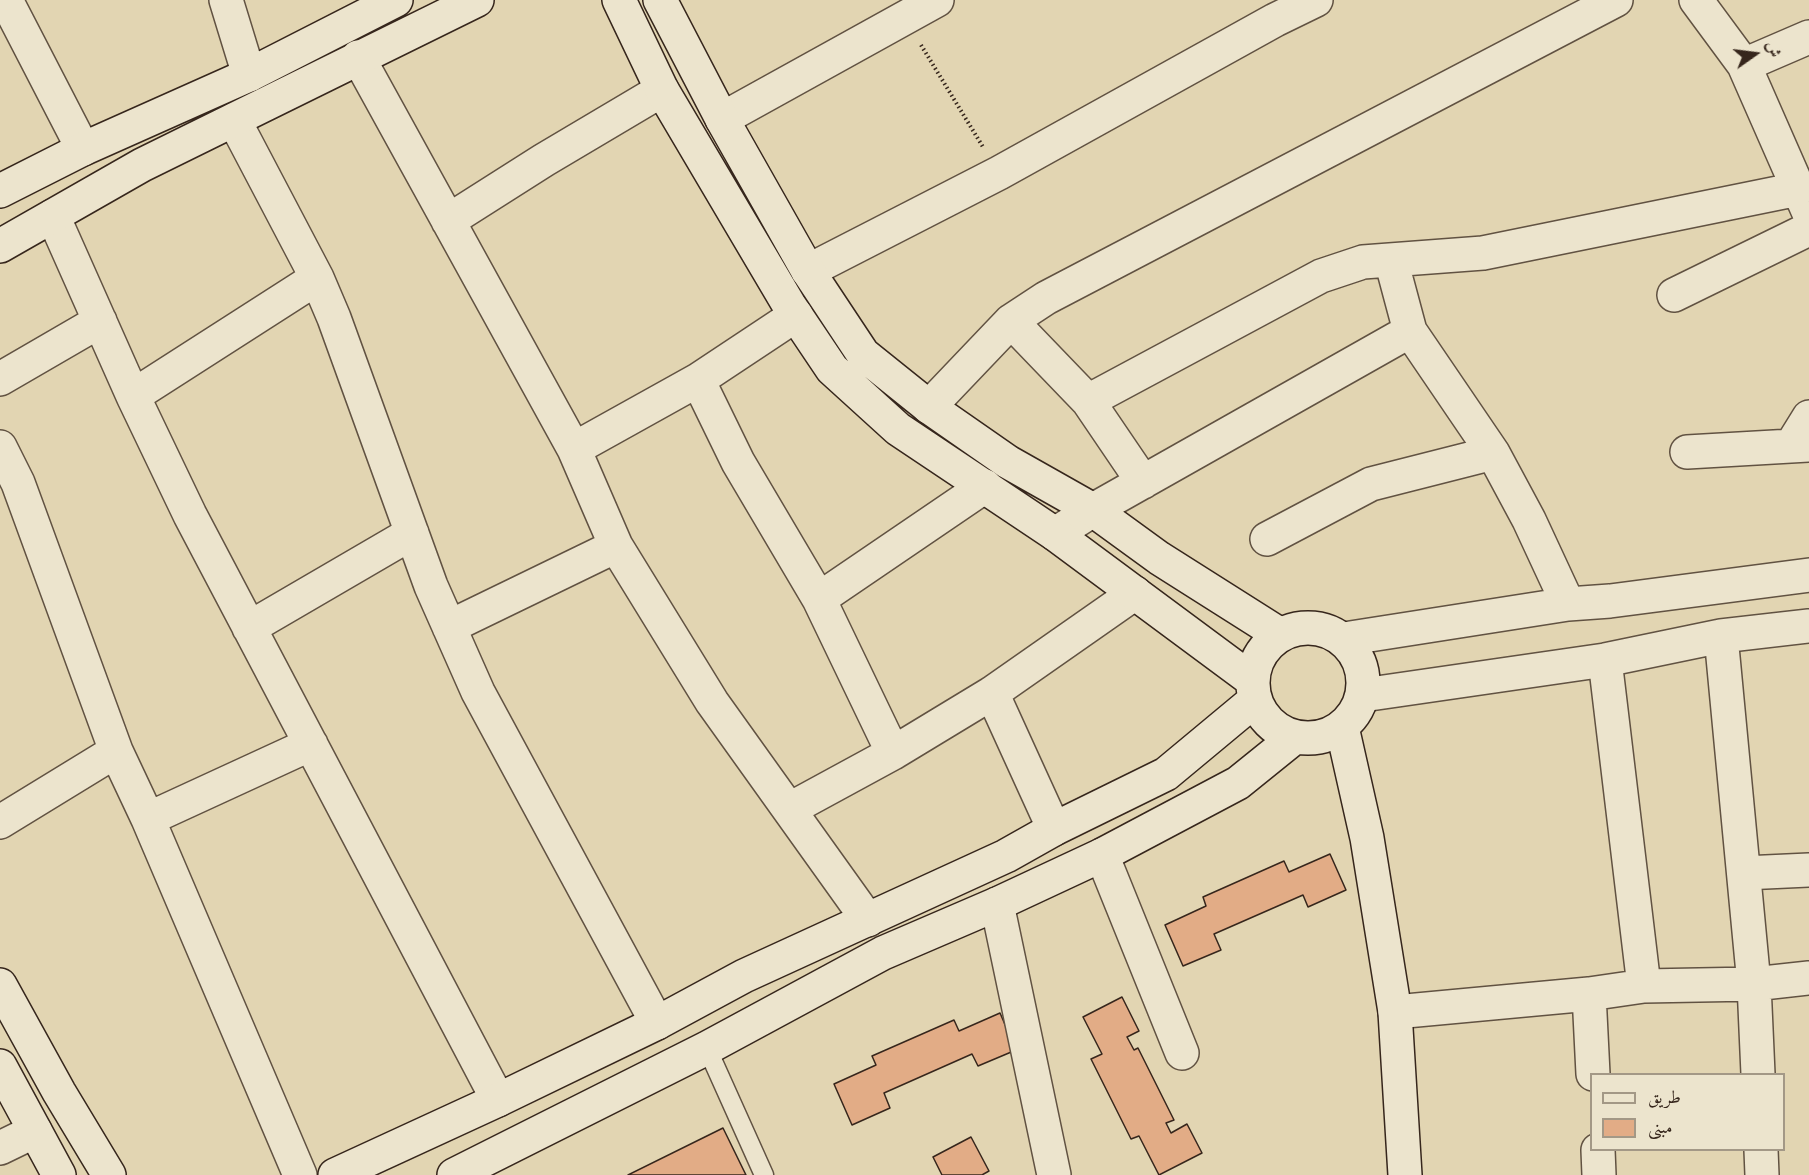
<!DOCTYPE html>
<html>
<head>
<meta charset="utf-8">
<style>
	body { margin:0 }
	#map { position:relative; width:1809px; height:1175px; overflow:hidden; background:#e2d5b2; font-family:Vollkorn,Amiri,serif }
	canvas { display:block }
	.legend { position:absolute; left:1590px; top:1073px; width:195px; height:78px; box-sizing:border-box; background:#ece4cd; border:2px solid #a39886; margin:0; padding:8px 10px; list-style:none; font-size:18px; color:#36261c }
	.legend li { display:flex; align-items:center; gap:12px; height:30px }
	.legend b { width:30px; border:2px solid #a39886 }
	.north { position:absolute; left:1725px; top:24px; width:60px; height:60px; -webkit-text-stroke:4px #ece4cd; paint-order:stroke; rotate:76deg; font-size:16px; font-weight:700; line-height:24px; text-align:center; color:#36261c }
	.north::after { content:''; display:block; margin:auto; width:21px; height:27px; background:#36261c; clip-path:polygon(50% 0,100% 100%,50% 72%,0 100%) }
</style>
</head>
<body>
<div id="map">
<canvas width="1809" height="1175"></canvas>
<ul class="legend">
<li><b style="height:8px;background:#ece4cd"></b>طريق</li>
<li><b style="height:16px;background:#e2ac86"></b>مبنى</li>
</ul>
<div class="north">ش</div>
</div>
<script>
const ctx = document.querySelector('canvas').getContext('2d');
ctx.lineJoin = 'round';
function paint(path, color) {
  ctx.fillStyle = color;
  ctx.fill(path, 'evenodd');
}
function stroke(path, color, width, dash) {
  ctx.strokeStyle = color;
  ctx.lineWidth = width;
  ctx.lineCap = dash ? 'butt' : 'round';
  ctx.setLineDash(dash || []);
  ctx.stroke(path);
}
const building = new Path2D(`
	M1330 854 1346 890 1308 907 1303 895 1214 934 1221 950 1183 966 1165 925 1206 906 1203 897 1284 861 1289 872Z
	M1122 997 1139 1031 1127 1037 1134 1050 1138 1048 1174 1120 1166 1123 1171 1133 1187 1124 1202 1153 1159 1175 1139 1136 1131 1139 1091 1059 1102 1054 1083 1017Z
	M1000 1013 1016 1050 978 1066 972 1054 884 1093 890 1108 852 1125 834 1084 876 1065 872 1056 954 1020 959 1031Z
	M723 1128 746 1175H628Z
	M971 1137 989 1171 982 1175H942L933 1157Z`);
paint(building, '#e2ac86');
stroke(building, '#36261c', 1.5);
const lane = new Path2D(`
	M707 1048 764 1175`);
const street = new Path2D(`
	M6 0 83 149
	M226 0 249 75
	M1696 0 1744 65 1809 213
	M358 57 574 449 616 546 712 702 868 920
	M1744 65 1809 37
	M722 119 937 0
	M234 120 317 278 334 318 431 586 478 692 657 1023
	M53 216 133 396
	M448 221 544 160 662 90
	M1391 260 1410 331 1493 453 1529 520 1568 604
	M808 271 999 173 1275 20 1316 0
	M317 278 133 396 190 515 498 1100
	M1674 295 1809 229
	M1011 321 1088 401 1321 276 1363 262 1483 253 1798 189
	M0 379 100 321
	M698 380 796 315
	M1088 401 1143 482
	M929 407 1011 321 1046 298 1616 0
	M1791 446 1809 417
	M0 447 18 483 116 751 148 819 300 1175
	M574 449 698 380 738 462 819 599 893 753 992 693 1135 593
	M1687 452 1809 445
	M1055 534 1093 510 1410 331
	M1267 539 1371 484 1493 453
	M819 599 985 486
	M449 627 616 546
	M249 628 412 533
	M1721 636 1754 984 1758 1074
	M1344 639 1568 604 1610 601 1809 575
	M1605 660 1644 986
	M992 693 1054 829
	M1363 695 1605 660 1721 636 1809 626
	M790 809 893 753
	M148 819 311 744
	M0 822 116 751
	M1102 855 1182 1053
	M1744 873 1809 870
	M997 904 1054 1175
	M1589 994 1593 1074
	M1395 1012 1589 994 1644 986 1754 984 1809 978
	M0 1148 35 1131
	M1598 1150 1599 1175
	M1761 1150 1762 1175`);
const secondary = new Path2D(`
	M619 0 662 90 789 305 832 369 898 429 1055 534 1252 680
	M660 0 722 119 808 271 863 354 929 407 1008 462 1093 510 1159 558 1279 634
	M0 191 83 149 249 75 396 0
	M0 246 142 165 477 0
	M1253 683a55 55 0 1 1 110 0a55 55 0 1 1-110 0Z
	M1342 727 1367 838 1395 1012 1405 1175
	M0 985 59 1092 109 1175
	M0 1066 59 1175
	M335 1175 498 1100 657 1023 744 976 1006 856 1054 829 1166 774 1255 700
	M454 1175 707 1048 883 953 997 904 1102 855 1238 783 1295 737`);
stroke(lane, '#615242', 21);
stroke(street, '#615242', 36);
stroke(secondary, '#36261c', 36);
stroke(new Path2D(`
	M921 45 983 147`), '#36261c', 4, [1.5, 3]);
stroke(lane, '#ece4cd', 18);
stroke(street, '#ece4cd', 33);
stroke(secondary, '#ece4cd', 33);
</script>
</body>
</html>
